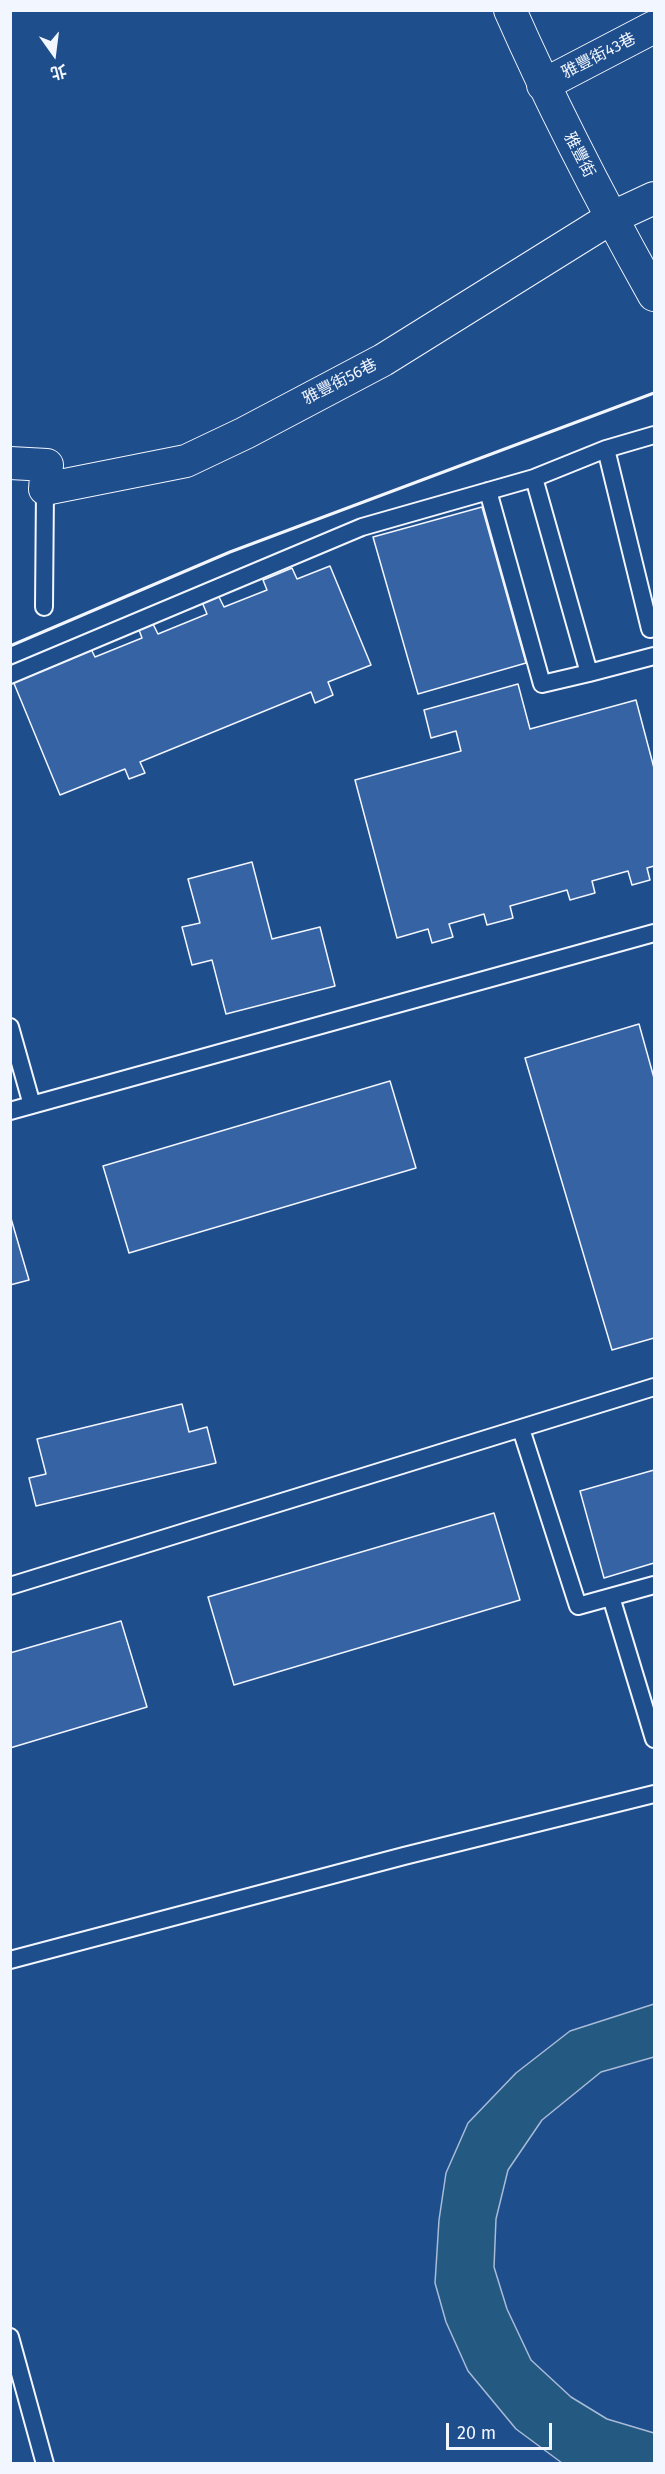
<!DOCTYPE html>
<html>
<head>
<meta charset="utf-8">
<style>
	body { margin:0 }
	#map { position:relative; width:665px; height:2474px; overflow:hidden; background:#1f4e8c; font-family:"Fira Sans","Noto Sans TC",sans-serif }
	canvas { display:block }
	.frame { position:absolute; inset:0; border:12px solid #f2f6ff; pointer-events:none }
	.north { position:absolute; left:24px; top:24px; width:60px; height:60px; -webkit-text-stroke:4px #1f4e8c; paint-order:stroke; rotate:166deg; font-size:16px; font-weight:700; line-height:24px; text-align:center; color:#f2f6ff }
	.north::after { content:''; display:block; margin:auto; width:21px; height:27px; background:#f2f6ff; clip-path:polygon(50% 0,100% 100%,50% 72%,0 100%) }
	.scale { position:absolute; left:446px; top:2423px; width:106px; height:27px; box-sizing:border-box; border:3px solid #f2f6ff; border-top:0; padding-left:8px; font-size:18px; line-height:21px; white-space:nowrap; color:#f2f6ff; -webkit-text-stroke:4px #1f4e8c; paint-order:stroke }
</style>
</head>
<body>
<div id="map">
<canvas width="665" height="2474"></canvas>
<div class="frame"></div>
<div class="north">北</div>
<div class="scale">20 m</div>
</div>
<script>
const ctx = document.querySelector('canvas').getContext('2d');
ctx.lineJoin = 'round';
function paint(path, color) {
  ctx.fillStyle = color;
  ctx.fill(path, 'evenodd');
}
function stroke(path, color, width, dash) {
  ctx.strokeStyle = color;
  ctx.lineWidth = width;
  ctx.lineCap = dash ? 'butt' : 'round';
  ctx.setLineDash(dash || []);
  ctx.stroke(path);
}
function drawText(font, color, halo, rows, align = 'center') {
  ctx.font = font + ' "Fira Sans","Noto Sans TC",sans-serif';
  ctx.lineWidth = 4.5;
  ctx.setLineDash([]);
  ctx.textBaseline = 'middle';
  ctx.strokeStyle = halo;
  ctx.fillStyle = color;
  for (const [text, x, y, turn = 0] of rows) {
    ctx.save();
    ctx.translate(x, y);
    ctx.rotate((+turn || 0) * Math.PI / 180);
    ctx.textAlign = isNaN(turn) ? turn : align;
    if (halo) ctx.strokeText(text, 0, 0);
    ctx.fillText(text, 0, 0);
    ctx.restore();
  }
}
const green = new Path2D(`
	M654 2004V2057L601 2072 542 2120 508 2170 496 2219 494 2267 507 2309 531 2360 571 2397 607 2419 654 2433V2463H562L516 2429 468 2371 446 2322 435 2283 439 2220 446 2173 468 2123 516 2073 570 2031Z`);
paint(green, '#245a82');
stroke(green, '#a8bbd7', 1.5);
const building = new Path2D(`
	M482 507 526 663 418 694 373 537Z
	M330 566 371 665 328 682 333 695 315 703 311 692 140 762 145 773 129 779 125 769 60 795 13 681 91 649 95 657 142 638 139 630 153 624 158 634 207 614 202 602 218 595 224 607 267 590 263 580 292 568 297 579Z
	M518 684 530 729 636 700 654 768V866L647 868 650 880 632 885 628 871 592 881 595 893 570 900 567 890 510 906 513 918 487 925 484 914 449 924 453 937 432 943 428 929 397 938 355 780 461 751 456 731 431 738 424 710Z
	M252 862 272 939 320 927 335 986 226 1014 212 960 192 965 182 927 200 923 188 879Z
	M639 1024 654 1078V1338L612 1350 525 1058Z
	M390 1081 416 1168 129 1253 103 1166Z
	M10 1215 29 1280 10 1285Z
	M182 1404 189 1432 207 1427 216 1463 36 1506 29 1478 46 1474 37 1439Z
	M654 1470V1563L604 1578 580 1491Z
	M494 1513 520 1600 234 1685 208 1597Z
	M121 1621 147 1707 10 1748V1653Z`);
paint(building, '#3563a3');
stroke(building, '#f2f6ff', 1.5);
const service = new Path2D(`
	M606 449 650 629
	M534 478 589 673 654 656
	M488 491 542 684 589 673
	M44 607 45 489
	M10 675 362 527 534 478 606 449 654 435
	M10 1027 32 1105
	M10 1111 654 933
	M521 1429 578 1606 654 1585
	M10 1586 654 1387
	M611 1597 654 1739
	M10 1960 404 1856 654 1794
	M10 2337 45 2464`);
const minor = new Path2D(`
	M510 10C553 108 602 202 654 295
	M543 85 654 27
	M10 463 47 465 45 489 186 461 245 433 383 360 611 218 654 198`);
stroke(service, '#f2f6ff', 20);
stroke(minor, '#f2f6ff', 34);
stroke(service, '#1f4e8c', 16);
stroke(minor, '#1f4e8c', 32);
stroke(new Path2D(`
	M10 646 230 552 654 393`), '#f2f6ff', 3);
drawText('16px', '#f2f6ff', '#1f4e8c', [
	["雅豐街43巷",599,56,-27],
	["雅豐街",579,155,63],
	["雅豐街56巷",340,382,-27]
]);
</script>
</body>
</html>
